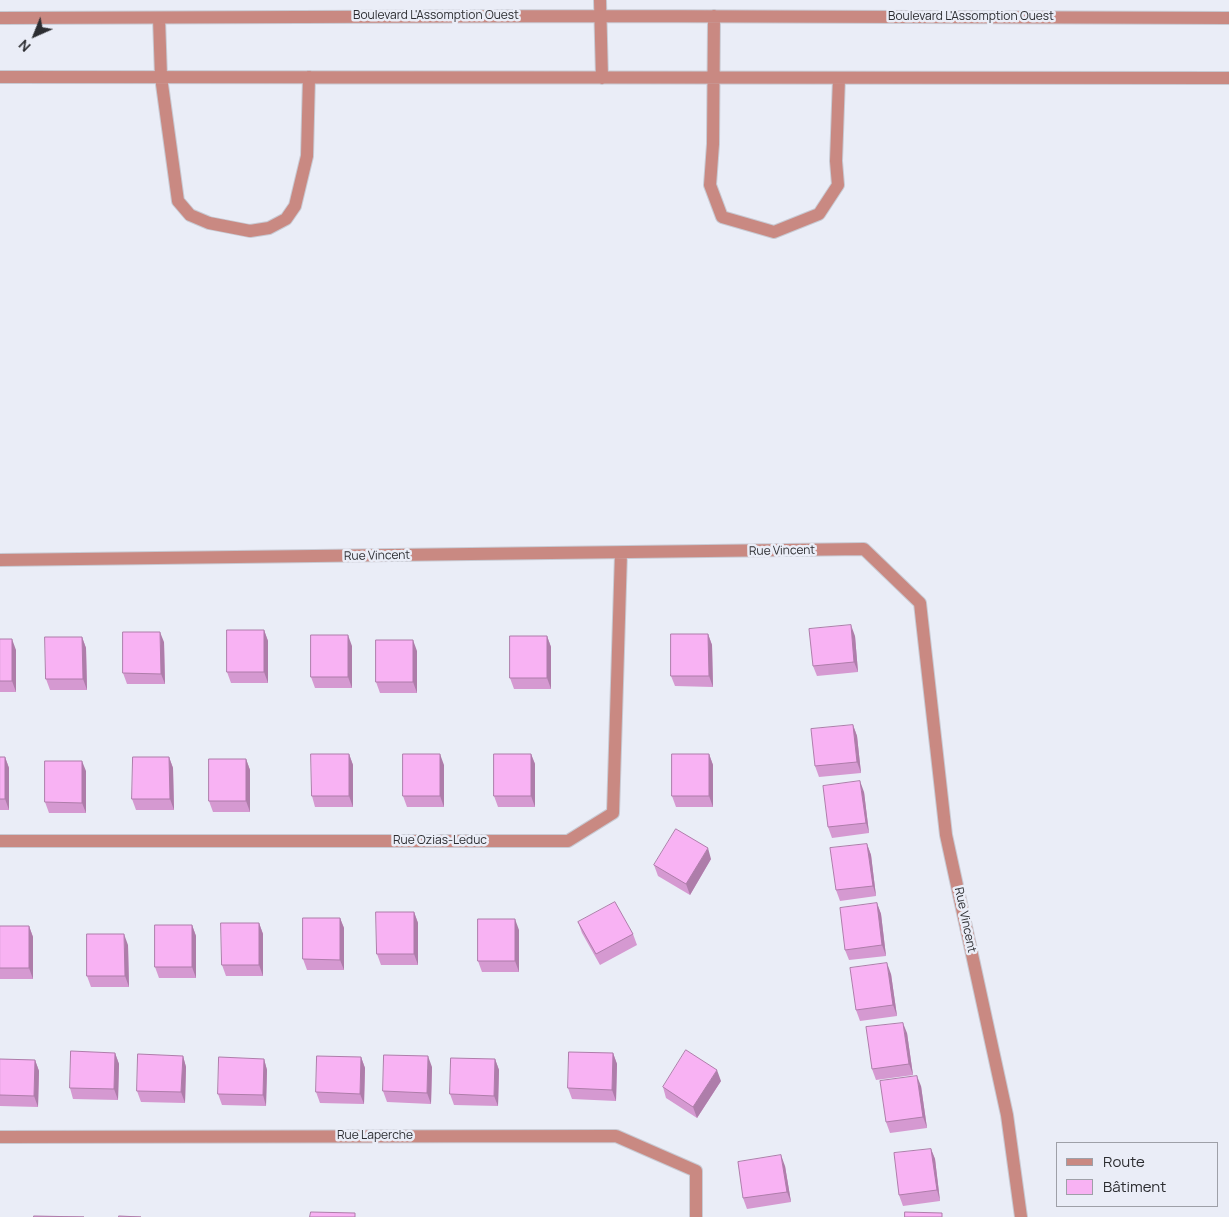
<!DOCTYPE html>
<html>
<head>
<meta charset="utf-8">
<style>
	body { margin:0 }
	#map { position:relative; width:1229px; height:1217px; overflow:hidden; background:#eaedf7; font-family:Manrope,sans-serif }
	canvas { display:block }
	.legend { position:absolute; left:1056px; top:1142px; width:162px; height:65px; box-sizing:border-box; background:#eaedf7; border:1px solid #9ea0a8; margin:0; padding:6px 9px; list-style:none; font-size:15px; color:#2c2d31 }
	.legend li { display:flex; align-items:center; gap:10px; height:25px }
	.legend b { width:25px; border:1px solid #9ea0a8 }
	.north { position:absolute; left:10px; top:10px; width:50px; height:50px; -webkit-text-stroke:4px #eaedf7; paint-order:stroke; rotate:224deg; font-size:14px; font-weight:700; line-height:20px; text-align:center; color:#2c2d31 }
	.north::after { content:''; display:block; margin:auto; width:18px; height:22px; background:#2c2d31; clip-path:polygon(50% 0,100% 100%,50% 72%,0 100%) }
</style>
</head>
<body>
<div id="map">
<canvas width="1229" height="1217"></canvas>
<ul class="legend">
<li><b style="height:6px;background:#c98982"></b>Route</li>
<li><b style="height:14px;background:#f8b2f3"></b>Bâtiment</li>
</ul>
<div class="north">N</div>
</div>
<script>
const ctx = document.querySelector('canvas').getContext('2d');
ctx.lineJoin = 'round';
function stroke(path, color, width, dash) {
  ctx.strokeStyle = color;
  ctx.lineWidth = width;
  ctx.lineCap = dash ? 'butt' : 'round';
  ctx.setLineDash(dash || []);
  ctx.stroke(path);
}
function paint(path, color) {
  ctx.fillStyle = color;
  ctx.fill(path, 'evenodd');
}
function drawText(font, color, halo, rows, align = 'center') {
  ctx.font = font + ' Manrope,sans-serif';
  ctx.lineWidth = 5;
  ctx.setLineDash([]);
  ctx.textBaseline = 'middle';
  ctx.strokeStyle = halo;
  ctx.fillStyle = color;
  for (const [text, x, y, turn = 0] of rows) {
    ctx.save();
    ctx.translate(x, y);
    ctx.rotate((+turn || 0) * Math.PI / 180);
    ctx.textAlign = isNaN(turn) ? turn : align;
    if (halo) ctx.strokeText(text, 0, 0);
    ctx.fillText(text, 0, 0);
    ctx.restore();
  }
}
const minor = new Path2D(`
	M600 0 602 78
	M714 16 713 144 710 185 722 217 774 232 819 214 838 185 836 161 839 78
	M0 18 600 16 1229 18
	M159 18 161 77 178 201 190 215 209 223 250 231 269 228 286 219 295 206 307 156 309 77
	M0 77 1229 78
	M0 560 864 549 920 603 946 835 1007 1115 1021 1217
	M0 841H568L613 813 621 553
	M0 1137 616 1136 696 1171V1217`);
stroke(minor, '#c8cad3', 14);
stroke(minor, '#c98982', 12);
paint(new Path2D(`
	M264 630 268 641V683H231L227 672Z
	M708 634 712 645 713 687 675 686 671 676Z
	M547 636 551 647V689H514L510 678Z
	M855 636 858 672 817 676 813 666Z
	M82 637 86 648 87 690H50L46 679Z
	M0 639 16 650V692H0Z
	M164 642 165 684H127L123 673Z
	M352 646V688H315L311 677Z
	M417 651V693H380L376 682Z
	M853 725 857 736 861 773 819 777 815 766Z
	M349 754 353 765V807H315L312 796Z
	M531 754 535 764V807H498L494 796Z
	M709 754 713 765V807H676L672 796Z
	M0 757H5L9 768V810H0Z
	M169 757 173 768 174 810H136L132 799Z
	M246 759 250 770V812H213L209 801Z
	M444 765V807H407L403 796Z
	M86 771V813H49L45 802Z
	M864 792 869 833 832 838 828 827Z
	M867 844 871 855 876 896 840 901 836 890Z
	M711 859 690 895 658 876 654 865Z
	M877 903 881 914 886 956 849 960 845 950Z
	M414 912 418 923V965H381L377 954Z
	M340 918 344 928V970H307L303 959Z
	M578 922 633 934 637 945 600 965 582 933Z
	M259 923 263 934V976H226L222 965Z
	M192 925 196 936V978H159L155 967Z
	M0 926H29L33 937V979H0Z
	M519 930V972H482L478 961Z
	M128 945 129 987H91L87 976Z
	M891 974 897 1016 860 1021 856 1010Z
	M907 1033 913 1075 876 1080 872 1069Z
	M115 1053 119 1064 118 1100 73 1099 70 1088Z
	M613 1053 617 1064 616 1101 572 1099 568 1088Z
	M183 1056 186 1067 185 1103 141 1102 137 1091Z
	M361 1057 365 1068 364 1104 320 1103 316 1092Z
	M0 1059 35 1060 39 1071 38 1107 0 1106Z
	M264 1059 267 1070 266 1106 222 1105 218 1094Z
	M495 1059 499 1070 498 1106 454 1105 450 1094Z
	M432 1067 431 1104 387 1102 383 1091Z
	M721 1081 697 1118 666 1098 663 1087Z
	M921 1086 927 1128 890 1133 886 1122Z
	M931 1149 935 1159 940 1201 903 1206 899 1195Z
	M785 1166 791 1202 747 1209 743 1198Z`), '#d599d1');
paint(new Path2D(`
	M851 625 855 636 858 672 854 662Z
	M264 630 268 641V683L264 672Z
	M160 632 164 642 165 684 161 674Z
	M708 634 712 645 713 687 709 676Z
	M348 635 352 646V688L348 677Z
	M547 636 551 647V689L547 678Z
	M82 637 86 648 87 690 83 679Z
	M12 639 16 650V692L12 681Z
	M413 640 417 651V693L413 682Z
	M853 725 857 736 861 773 857 762Z
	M349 754 353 765V807L349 796Z
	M440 754 444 765V807L440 796Z
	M531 754 535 764V807L531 796Z
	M709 754 713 765V807L709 796Z
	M5 757 9 768V810L5 799Z
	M169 757 173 768 174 810 170 799Z
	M246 759 250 770V812L246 801Z
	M82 761 86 771V813L82 803Z
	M860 781 864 792 869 833 866 823Z
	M867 844 871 855 876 896 873 886Z
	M708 848 711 859 690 895 686 884Z
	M877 903 881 914 886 956 882 945Z
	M414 912 418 923V965L414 954Z
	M340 918 344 928V970L340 960Z
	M515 919 519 930V972L515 961Z
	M259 923 263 934V976L259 965Z
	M192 925 196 936V978L192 967Z
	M29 926 33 937V979L29 968Z
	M124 934 128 945 129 987 125 976Z
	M887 963 891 974 897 1016 893 1005Z
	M903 1023 907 1033 913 1075 909 1064Z
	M115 1053 119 1064 118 1100 114 1089Z
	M613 1053 617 1064 616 1101 612 1090Z
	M183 1056 186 1067 185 1103 181 1092Z
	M428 1056 432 1067 431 1104 427 1093Z
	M361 1057 365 1068 364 1104 360 1094Z
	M264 1059 267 1070 266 1106 263 1095Z
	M495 1059 499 1070 498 1106 494 1096Z
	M35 1060 39 1071 38 1107 34 1096Z
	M717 1070 721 1081 697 1118 693 1107Z
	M917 1076 921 1086 927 1128 923 1117Z
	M931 1149 935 1159 940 1201 937 1190Z
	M781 1155 785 1166 791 1202 787 1192Z`), '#ae7daa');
const building = new Path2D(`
	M851 625 854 662 813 666 809 629Z
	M227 630H264V672H227Z
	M123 632H160L161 674 123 673Z
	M671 634H708L709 676H671Z
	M311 635H348V677H311Z
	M510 636H547V678H510Z
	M45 637H82L83 679H46Z
	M0 639H12V681H0Z
	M376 640H413V682H376Z
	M853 725 857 762 815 766 811 729Z
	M311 754H349V796H312Z
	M403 754H440V796H403Z
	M494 754H531V796H494Z
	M672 754H709V796H672Z
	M0 757H5V799H0Z
	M133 757H169L170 799H132Z
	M209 759H246V801H209Z
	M45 761H82V803L45 802Z
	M860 781 866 823 828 827 823 786Z
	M676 829 708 848 686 884 654 865Z
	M867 844 873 886 836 890 830 848Z
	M615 902 633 934 596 954 578 922Z
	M877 903 882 945 845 950 840 908Z
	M376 912H414V954H377Z
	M303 918H340V960L303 959Z
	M478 919H515V961H478Z
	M221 923H259V965H222Z
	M155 925H192V967H155Z
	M0 926H29V968H0Z
	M87 934H124L125 976H87Z
	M887 963 893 1005 856 1010 850 968Z
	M903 1023 909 1064 872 1069 866 1027Z
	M686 1050 717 1070 693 1107 663 1087Z
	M71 1051 115 1053 114 1089 70 1088Z
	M569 1052 613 1053 612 1090 568 1088Z
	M138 1054 183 1056 181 1092 137 1091Z
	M384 1055 428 1056 427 1093 383 1091Z
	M317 1056 361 1057 360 1094 316 1092Z
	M219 1057 264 1059 263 1095 218 1094Z
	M451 1058 495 1059 494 1096 450 1094Z
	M0 1059 35 1060 34 1096 0 1095Z
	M917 1076 923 1117 886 1122 880 1081Z
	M931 1149 937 1190 899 1195 894 1153Z
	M781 1155 787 1192 743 1198 738 1162Z
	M311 1212 355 1213V1217H310Z
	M905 1212 942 1213V1217H905Z
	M34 1216 84 1217H34Z
	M119 1216 141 1217H119Z`);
paint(building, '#f8b2f3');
stroke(building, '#ae7daa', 1);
drawText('12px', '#2c2d31', '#eaedf7', [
	["Boulevard L'Assomption Ouest",436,16],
	["Boulevard L'Assomption Ouest",971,17],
	["Rue Vincent",782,551,-1],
	["Rue Vincent",377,556,-1],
	["Rue Ozias-Leduc",440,841],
	["Rue Vincent",965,920,78],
	["Rue Laperche",375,1136]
]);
</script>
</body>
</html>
